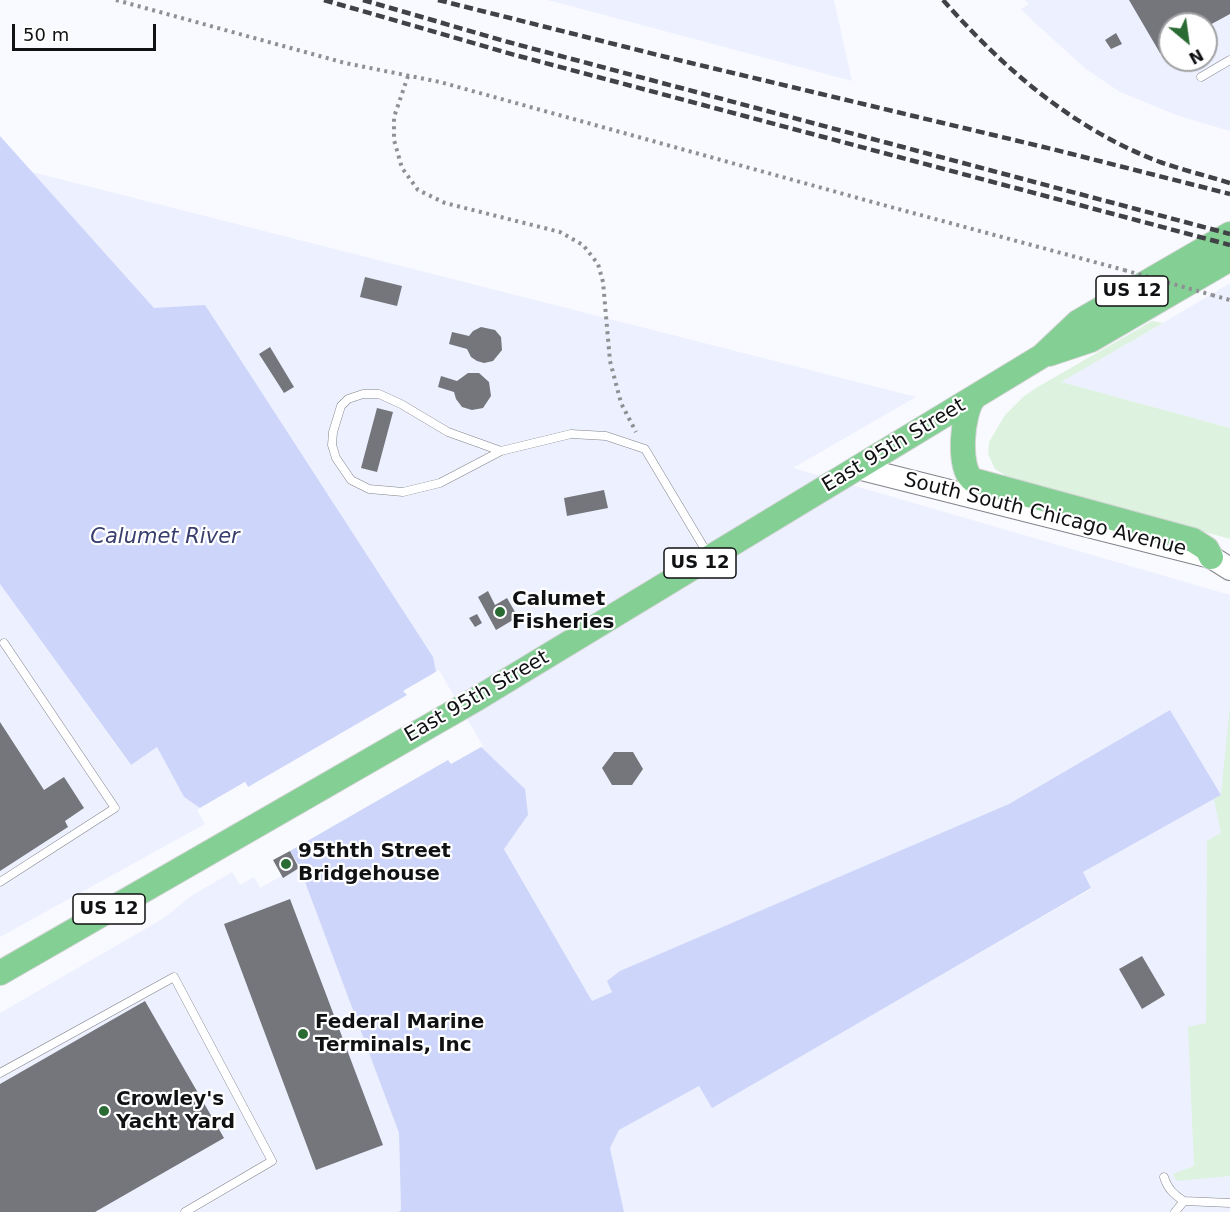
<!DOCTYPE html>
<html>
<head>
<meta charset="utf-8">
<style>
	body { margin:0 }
	#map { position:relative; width:1230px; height:1212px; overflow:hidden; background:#f9faff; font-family:"DejaVu Sans",sans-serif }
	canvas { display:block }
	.north { position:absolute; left:1158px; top:12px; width:60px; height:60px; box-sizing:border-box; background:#fff; border:2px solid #9fa0a1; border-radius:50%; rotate:151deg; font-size:16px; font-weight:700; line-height:24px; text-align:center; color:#101113 }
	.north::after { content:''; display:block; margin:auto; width:21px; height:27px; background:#2a6b34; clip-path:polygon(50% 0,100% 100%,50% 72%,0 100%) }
	.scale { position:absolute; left:12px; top:24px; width:144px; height:27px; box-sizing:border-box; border:3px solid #101113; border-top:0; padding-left:8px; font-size:18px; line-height:21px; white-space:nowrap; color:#101113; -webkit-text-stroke:4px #fff; paint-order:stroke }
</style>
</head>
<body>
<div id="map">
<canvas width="1230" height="1212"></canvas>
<div class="north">N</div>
<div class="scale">50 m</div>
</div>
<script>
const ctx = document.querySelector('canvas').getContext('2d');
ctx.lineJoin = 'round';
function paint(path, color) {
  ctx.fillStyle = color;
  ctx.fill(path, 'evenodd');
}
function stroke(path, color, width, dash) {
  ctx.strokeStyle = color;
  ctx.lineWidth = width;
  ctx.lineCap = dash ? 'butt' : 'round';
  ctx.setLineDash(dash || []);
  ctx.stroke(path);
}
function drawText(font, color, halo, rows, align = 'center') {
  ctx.font = font + ' "DejaVu Sans",sans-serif';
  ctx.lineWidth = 4.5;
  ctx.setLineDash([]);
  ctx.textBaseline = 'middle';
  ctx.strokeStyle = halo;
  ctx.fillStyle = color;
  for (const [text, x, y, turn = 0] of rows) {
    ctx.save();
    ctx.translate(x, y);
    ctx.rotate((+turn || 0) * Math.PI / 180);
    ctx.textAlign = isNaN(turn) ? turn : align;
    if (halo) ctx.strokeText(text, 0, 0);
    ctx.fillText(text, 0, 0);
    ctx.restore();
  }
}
paint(new Path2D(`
	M548 0H834L852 81Z
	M1025 0H1230V131L1179 116 1120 92 1086 69 1033 21 1021 9 1029 4ZM1170 24H1206V60H1170Z
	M32 172 916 397 793 468 1230 595V1212H624L610 1148 619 1130 699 1086 712 1107 1091 889 1082 872 1221 795 1170 710 1009 804 592 1001 504 848 528 815 481 747 154 308Z
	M1230 283V428L1060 382 1163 323Z
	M0 584 130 765 157 747 184 797 200 808 197 810 205 824 0 937Z
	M299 866 399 1133 401 1210 398 1212H0V1013L164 918 191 896 232 872 240 885 254 877 260 888Z`), '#ecf0ff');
paint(new Path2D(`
	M1152 321 1163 323 1061 382 1230 428V539L1011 479 995 469 988 454 989 442 1005 415 1024 396 1036 388Z
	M1230 705V1176L1177 1181 1173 1174 1194 1166 1188 1027 1206 1023 1207 841 1221 833 1214 799 1221 795Z`), '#ddf3df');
paint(new Path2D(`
	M0 136 154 308 205 305 433 657 436 672 481 747 525 789 528 815 504 849 592 1001 612 992 607 981 620 971 1009 804 1170 710 1221 795 1083 872 1091 888 712 1108 699 1086 619 1130 610 1148 624 1212H398L401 1210 399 1133 299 866 245 782 200 808 184 797 157 747 131 765 0 584Z`), '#cdd5fa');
paint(new Path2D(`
	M439 670 483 746 451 764 448 760 290 851 299 866 296 868 244 786 201 811 197 810 245 782 248 787 407 695 403 691Z`), '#f9faff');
paint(new Path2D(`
	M1129 0H1230V14L1206 27V24H1170V48L1160 53Z
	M1116 33 1122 44 1111 49 1105 40Z
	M365 277 402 286 397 306 360 297Z
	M481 327 495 330 501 337 502 350 493 361 484 363 477 361 471 357 467 349 449 344 452 332 469 336 473 331Z
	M270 347 294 387 284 393 259 354Z
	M468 373H479L489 382 491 396 483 408 472 410 462 407 456 399 454 392 438 387 441 376 457 381Z
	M377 408 393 412 377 472 361 468Z
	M604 490 608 508 567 516 564 498Z
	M488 591 495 605 507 598 518 617 496 630 478 597Z
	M477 614 482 623 475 627 469 618Z
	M0 722 44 790 64 777 84 808 65 821 68 827 0 871Z
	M614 752H633L643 769 632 785H612L602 768Z
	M290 851 299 868 283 878 273 860Z
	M290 899 383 1145 316 1170 224 924Z
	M1142 956 1165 995 1142 1009 1119 969Z
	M145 1001 224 1138 95 1212H0V1084Z`), '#74767c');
const lane = new Path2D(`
	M1201 77 1230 60
	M501 451 448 432 401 404 379 394H363L348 399 341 406 333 432 332 445 336 458 351 480 369 489 403 492 440 483 501 451 571 434 606 436 645 449 709 556
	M0 882 115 808 4 643
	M0 1073 174 977 272 1161 185 1212
	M1164 1177C1168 1189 1173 1194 1184 1201
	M1175 1212 1184 1201 1230 1203`);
const secondary = new Path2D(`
	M858 468 1211 557 1230 569`);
const primary = new Path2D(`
	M1049 354 1091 340 1230 259
	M974 398C962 411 957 469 973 480L1193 540 1207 549 1211 557
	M0 973 478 698 1042 356 1078 322 1230 234`);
stroke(lane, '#82848b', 9);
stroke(secondary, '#82848b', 24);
stroke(primary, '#d4d4d5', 26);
stroke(new Path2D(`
	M116 0 345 63 440 82 876 203 1124 270
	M408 76 394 117V140L402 168 418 190 445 203 560 232 583 245 598 264 603 282 610 361 621 403 636 432
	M1212 295 1230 300`), '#8f9093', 4, [3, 4.5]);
stroke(lane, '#fff', 8);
stroke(secondary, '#fff', 22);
stroke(primary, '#83cf94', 24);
stroke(new Path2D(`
	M324 0 515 55 1230 245
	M363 0 508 42 1230 234
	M438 0 666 57 1052 149 1230 194
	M943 0C1004 69 1073 129 1160 162 1183 170 1207 176 1230 183`), '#414245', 4.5, [9, 4.5]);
stroke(new Path2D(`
	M1124 270 1212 295`), '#8f9093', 4, [3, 4.5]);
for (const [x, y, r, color] of [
	[500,612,6,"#2a6b34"],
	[286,864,6,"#2a6b34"],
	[303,1034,6,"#2a6b34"],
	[104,1111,6,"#2a6b34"]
]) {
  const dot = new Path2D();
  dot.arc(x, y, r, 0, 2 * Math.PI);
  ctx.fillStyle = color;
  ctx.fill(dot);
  stroke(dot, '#fff', 2);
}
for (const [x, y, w] of [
	[1132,291,72],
	[700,563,72],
	[109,909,72]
]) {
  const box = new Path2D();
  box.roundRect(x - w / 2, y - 15, w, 30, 4.5);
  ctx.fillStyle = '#fff';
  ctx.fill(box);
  stroke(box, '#101113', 1.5);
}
drawText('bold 18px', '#101113', null, [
	["US 12",1132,291],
	["US 12",700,563],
	["US 12",109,909]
]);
drawText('20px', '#101113', '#fff', [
	["East 95th Street",894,446,-31],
	["South South Chicago Avenue",1045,515,14],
	["East 95th Street",477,697,-30]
]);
drawText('bold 20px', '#101113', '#fff', [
	["Calumet",512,600],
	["Fisheries",512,623],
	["95thth Street",298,852],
	["Bridgehouse",298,875],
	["Federal Marine",315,1023],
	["Terminals, Inc",315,1046],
	["Crowley's",116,1100],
	["Yacht Yard",116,1123]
], 'left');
drawText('italic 21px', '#383e6d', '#fff', [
	["Calumet River",165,538]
]);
</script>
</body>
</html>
